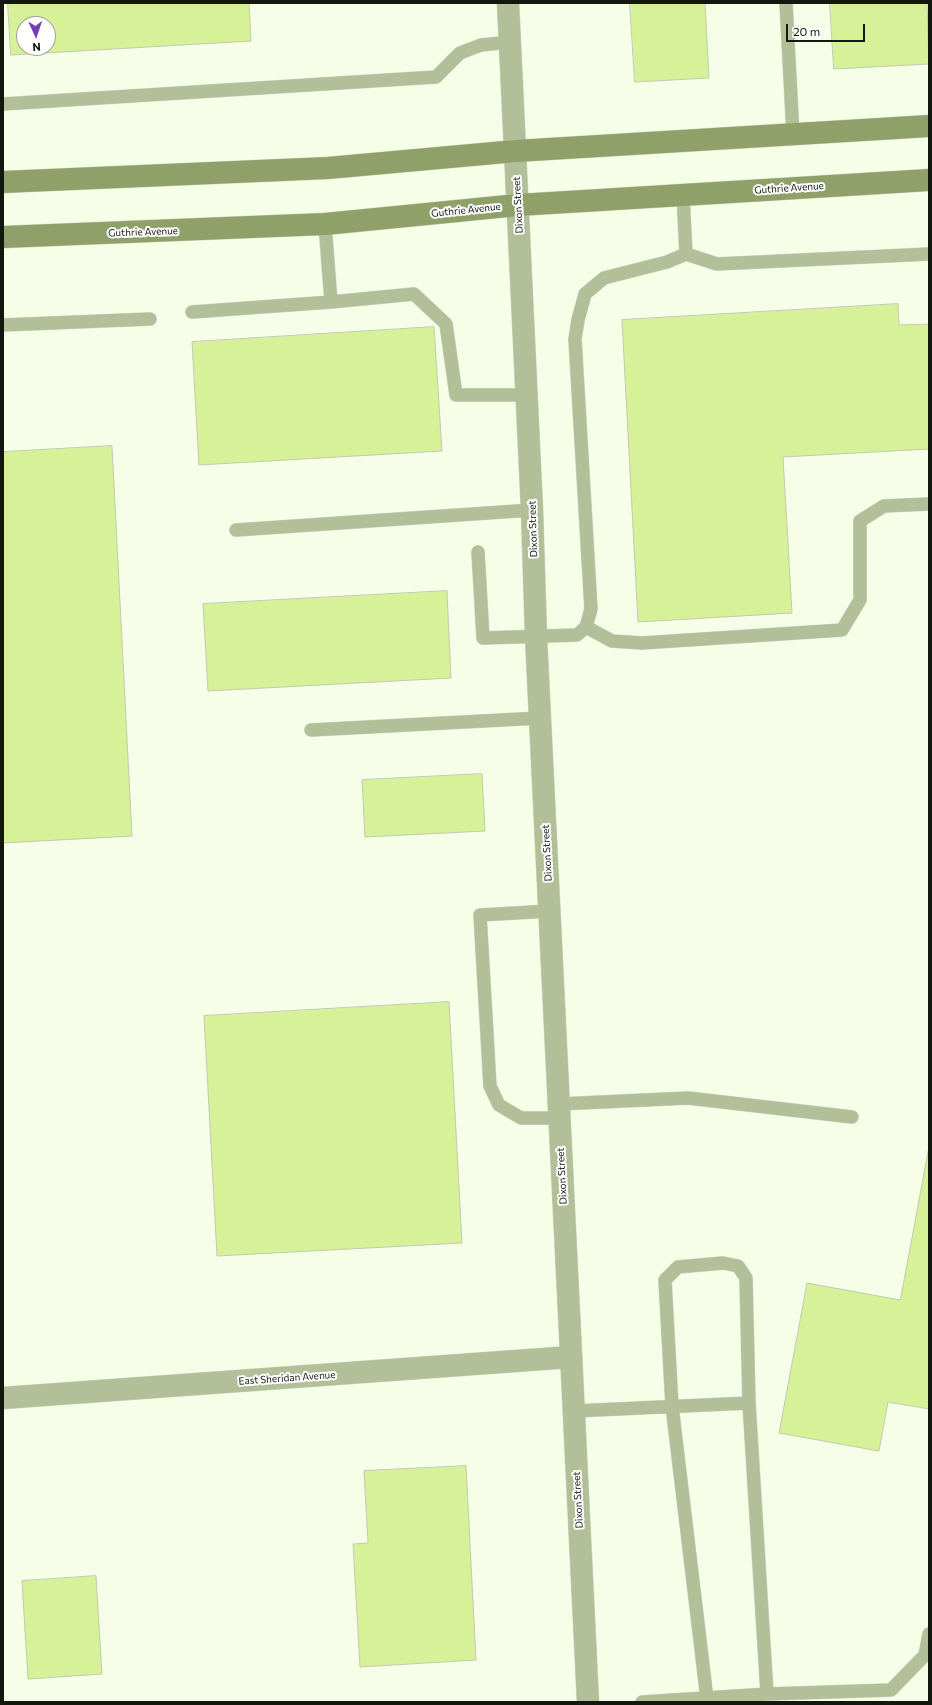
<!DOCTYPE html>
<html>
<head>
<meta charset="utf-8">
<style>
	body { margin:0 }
	#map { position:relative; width:932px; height:1705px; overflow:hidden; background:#f7fee8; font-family:Commissioner,sans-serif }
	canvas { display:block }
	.frame { position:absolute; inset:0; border:4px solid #14170d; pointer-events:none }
	.north { position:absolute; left:16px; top:16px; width:40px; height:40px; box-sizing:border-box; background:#fff; border:1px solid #a1a29e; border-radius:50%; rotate:177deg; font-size:11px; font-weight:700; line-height:16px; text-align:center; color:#14170d }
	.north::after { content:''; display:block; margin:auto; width:14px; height:18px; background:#763db3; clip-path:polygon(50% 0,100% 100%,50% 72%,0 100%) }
	.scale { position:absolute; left:786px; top:24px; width:79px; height:18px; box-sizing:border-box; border:2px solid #14170d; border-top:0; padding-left:5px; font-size:12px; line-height:14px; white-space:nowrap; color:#14170d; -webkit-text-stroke:3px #fff; paint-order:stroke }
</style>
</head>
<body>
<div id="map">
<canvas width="932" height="1705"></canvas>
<div class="frame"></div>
<div class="north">N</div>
<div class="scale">20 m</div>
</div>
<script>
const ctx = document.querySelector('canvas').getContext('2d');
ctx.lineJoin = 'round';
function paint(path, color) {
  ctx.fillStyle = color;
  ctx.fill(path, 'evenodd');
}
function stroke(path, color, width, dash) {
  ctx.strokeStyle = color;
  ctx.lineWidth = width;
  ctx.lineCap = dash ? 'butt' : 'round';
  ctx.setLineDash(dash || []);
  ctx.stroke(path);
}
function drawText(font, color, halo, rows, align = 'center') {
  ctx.font = font + ' Commissioner,sans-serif';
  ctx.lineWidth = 4;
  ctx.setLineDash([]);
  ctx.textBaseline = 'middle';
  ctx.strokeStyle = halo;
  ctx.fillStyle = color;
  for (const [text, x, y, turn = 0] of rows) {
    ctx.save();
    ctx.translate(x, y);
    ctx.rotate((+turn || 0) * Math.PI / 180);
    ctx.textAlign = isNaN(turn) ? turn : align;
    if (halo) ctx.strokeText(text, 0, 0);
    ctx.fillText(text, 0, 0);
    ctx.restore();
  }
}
const building = new Path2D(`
	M8 3H249L251 41 11 55ZM24 24H48V48H24Z
	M630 3H705L709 78 635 82Z
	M830 3H927L929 64 834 69Z
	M898 304 899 325 929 324V449L783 457 792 613 638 622 622 320Z
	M434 327 442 451 199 465 192 342Z
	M112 446 132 836 3 843V452Z
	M447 591 451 678 208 691 203 604Z
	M482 774 485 831 365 837 362 780Z
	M449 1002 462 1243 217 1256 204 1016Z
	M929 1147V1409L888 1402 879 1451 779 1433 807 1283 900 1300Z
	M466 1466 476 1660 360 1667 353 1544 368 1543 364 1471Z
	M96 1576 102 1674 28 1679 22 1581Z`);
paint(building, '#d6f198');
stroke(building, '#c1caaf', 1);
const service = new Path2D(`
	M786 3 793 135
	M3 104 436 77 460 53 481 45 510 42
	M683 195 686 254 717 264 929 254
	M325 224 331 302
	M192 312 331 302 414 294 446 324 456 395H527
	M3 325 150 319
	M236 530 532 510
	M478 552 483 638 577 635 586 627 591 609 575 339 578 320 585 294 604 278 667 262 686 254
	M586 627 612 641 642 643 842 630 860 600V521L884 506 929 504
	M311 730 540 718
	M550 911 480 915 490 1086 499 1105 521 1118H560
	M559 1104 688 1098 852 1117
	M574 1411 749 1403 767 1694 642 1702
	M767 1694 891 1690 925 1655 929 1634
	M707 1699 672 1406 665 1280 678 1267 723 1263 738 1266 746 1278 749 1403`);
const minor = new Path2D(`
	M3 1398 571 1357`);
const tertiary = new Path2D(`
	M508 3 532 510 536 637 588 1702`);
const secondary = new Path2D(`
	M3 182 328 168 516 151 929 126
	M3 237 325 224 518 205 929 180`);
stroke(service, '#d3d9c5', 14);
stroke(minor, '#d3d9c5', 23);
stroke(tertiary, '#d3d9c5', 23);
stroke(secondary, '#d3d9c5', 23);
stroke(service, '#b2bf99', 13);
stroke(minor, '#b2bf99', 22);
stroke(tertiary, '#b2bf99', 22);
stroke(secondary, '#8fa169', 22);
drawText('10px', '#14170d', '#fff', [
	["Guthrie Avenue",789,188,-4],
	["Dixon Street",518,205,-93],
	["Guthrie Avenue",466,210,-6],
	["Guthrie Avenue",143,232,-2],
	["Dixon Street",533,529,-92],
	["Dixon Street",547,853,-93],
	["Dixon Street",562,1176,-93],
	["East Sheridan Avenue",287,1378,-4],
	["Dixon Street",578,1500,-93]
]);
</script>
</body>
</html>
